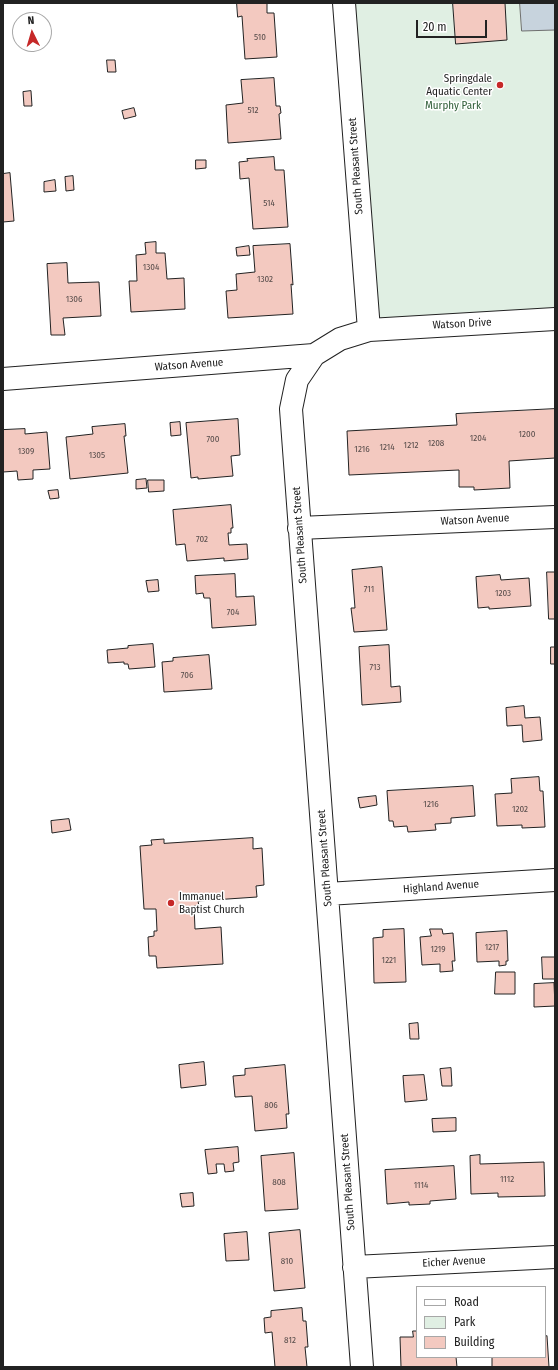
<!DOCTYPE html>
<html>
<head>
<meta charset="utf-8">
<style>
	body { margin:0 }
	#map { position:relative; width:558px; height:1370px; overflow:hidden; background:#fff; font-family:"Fira Sans Condensed",sans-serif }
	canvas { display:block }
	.frame { position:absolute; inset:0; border:4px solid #222; pointer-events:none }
	.legend { position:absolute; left:416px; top:1286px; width:130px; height:72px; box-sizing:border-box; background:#fff; border:1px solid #a7a7a7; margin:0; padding:5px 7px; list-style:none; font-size:12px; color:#222 }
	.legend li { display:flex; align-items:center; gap:8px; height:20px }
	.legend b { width:20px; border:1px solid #a7a7a7 }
	.north { position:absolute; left:12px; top:12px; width:40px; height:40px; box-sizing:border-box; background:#fff; border:1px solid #a7a7a7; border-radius:50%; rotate:355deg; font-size:11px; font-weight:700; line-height:16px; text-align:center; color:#222 }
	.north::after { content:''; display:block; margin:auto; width:14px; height:18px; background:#c62828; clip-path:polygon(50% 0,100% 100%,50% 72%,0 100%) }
	.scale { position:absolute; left:416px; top:20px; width:71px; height:18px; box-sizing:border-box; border:2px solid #222; border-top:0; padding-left:5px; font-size:12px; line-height:14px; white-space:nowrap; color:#222; -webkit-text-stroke:3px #fff; paint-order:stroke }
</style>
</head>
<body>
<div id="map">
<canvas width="558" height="1370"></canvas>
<div class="frame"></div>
<ul class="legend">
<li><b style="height:5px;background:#fff"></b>Road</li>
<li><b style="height:11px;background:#e0efe3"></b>Park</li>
<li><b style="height:11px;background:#f3c9c0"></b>Building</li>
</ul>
<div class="north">N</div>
<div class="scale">20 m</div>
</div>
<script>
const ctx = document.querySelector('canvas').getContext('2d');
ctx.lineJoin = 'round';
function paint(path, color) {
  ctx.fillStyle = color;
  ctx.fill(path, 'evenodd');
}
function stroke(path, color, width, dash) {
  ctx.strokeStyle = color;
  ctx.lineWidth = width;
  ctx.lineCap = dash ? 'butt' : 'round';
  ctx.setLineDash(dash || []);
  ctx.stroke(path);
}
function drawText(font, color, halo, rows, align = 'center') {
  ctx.font = font + ' "Fira Sans Condensed",sans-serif';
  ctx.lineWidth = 3;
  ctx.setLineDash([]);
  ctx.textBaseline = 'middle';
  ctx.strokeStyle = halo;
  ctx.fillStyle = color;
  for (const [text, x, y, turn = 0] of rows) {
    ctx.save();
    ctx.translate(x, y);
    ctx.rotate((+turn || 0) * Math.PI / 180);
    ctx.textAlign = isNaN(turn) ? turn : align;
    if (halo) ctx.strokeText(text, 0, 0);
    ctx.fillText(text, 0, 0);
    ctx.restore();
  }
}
const green = new Path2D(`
	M344 3H555V319L369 330Z`);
paint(green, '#e0efe3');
stroke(green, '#6f6f6f', 1);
const water = new Path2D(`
	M520 3H555V30L522 31Z`);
paint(water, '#c7d3dd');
stroke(water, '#6f6f6f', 1);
const building = new Path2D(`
	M237 3H267V13H274L277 57 245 59 242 16 238 17Z
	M453 3H505L507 40 456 44Z
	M107 60H115L116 72H108Z
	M274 78 276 106H280L281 113 279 114 281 139 228 143 226 105 243 103 241 80Z
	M31 91 32 106H24L23 92Z
	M134 108 136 116 124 119 122 111Z
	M274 157 275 170H284L288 227 253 229 249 178 240 179 239 162 248 161 247 159Z
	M196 160H206V168L196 169Z
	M10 173 14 221 3 222V174Z
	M73 176 74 190 66 191 65 177Z
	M55 180 56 191 44 192V182Z
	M156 242V253H165L167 279 184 278 185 309 131 312 129 281H137L136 255 146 254 145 243Z
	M290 244 293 285 291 284 293 314 228 318 226 291 237 290 236 274 255 272 253 246Z
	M249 246 250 255 237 256 236 248Z
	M67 263 68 283 99 282 101 316 63 318 65 335H51L47 264Z
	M555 409V458L509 461 510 488 474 490V487H459V470L349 475 347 431 457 425 456 414Z
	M238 419 240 455 231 456 233 476 198 479V477L191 478 186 423Z
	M180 422 181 435 171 436 170 423Z
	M125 424 126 436H124L128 473 70 479 66 437 93 434 92 427Z
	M25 429V434L47 432 50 469 33 470V479L18 480 17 471 3 472V430Z
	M146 479 147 488 136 489V480Z
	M148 480H164V491L149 492Z
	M58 490 59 498 50 499 48 491Z
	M231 505 233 528H231V533H228L229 545 247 544 248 559 224 561V558L187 561 185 544 176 545 173 510Z
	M382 567 387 630 354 632 351 608H355L352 570Z
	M547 572H555V619H549Z
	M235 574 236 597 254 596 256 625 212 628 210 598H204L203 593 196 594 195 576Z
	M500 575 501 580 529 578 531 606 489 609V607L478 608 476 577Z
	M158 580 159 591 148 592 146 581Z
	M153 644 155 667 129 669 128 664H124V662L108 663 107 650 128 648V646Z
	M389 645 391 687 400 686 401 702 362 705 359 647Z
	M551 647H555V664H551Z
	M209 655 212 689 164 692 162 662 173 661V658Z
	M524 706 525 718 540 717 542 740 523 742 522 725 507 726 506 708Z
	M539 777 540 791H543L545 827 522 828V825L497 826 495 794 512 793 511 779Z
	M473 786 475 816 451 818V823L435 824 436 830 408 832 407 826 394 827 393 821H389L387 791Z
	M376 796 377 805 360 808 358 798Z
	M69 819 71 830 52 833 51 821Z
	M253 838V849L262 848 264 885 256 886 257 897 198 901 199 906H194L195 929 221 927 223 964 157 968 156 956H149L148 937 154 936V931H157L156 909H144L140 846 152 845 151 840 164 839V843Z
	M404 929 406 982 374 983 373 938 383 937V930Z
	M430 929H442L443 934 453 933 455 961H452L453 971 440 972V964L422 965 420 937 431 936Z
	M507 931 508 961H506V965L499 966V961L477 962 476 933Z
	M542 957H555V979H543Z
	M496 972H515V994H495Z
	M554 983 555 1006 534 1007V984Z
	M418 1023 419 1039H410L409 1024Z
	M204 1062 206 1085 181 1088 179 1065Z
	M285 1065 289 1114H286L287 1128 255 1131 252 1096 235 1097 233 1076 245 1075V1069Z
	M451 1068 452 1086H442L440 1069Z
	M424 1075 427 1100 405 1102 403 1076Z
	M456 1118V1131L433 1132 432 1119Z
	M238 1147 239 1162 233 1163 234 1171 225 1172 224 1164H216L217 1173 208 1174 205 1150Z
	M294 1153 298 1209 265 1211 261 1156Z
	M480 1155V1164L544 1162 545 1196 498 1197V1193L471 1194 470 1156Z
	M454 1166 456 1199 430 1201V1204L409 1205V1202L387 1204 385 1170Z
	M193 1193 194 1206 182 1207 180 1194Z
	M300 1230 305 1288 274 1291 269 1233Z
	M247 1232 249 1260 226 1261 224 1234Z
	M302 1308 303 1321H306L308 1347H305L307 1367H275L272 1332 265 1333 264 1318 271 1317V1311Z
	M413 1331H417V1357H456L457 1367H401L400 1337H413Z
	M547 1336 549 1367H492V1357H545V1337Z`);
paint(building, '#f3c9c0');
stroke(building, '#222', 1);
const minor = new Path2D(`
	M344 3 369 330
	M314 355 297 380 291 409 362 1367
	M3 379 314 355 340 339 369 330 555 319
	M299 528 555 517
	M327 894 555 880
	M354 1267 555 1257`);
stroke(minor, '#222', 24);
stroke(minor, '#fff', 22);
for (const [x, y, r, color] of [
	[500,85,4,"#c62828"],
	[171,903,4,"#c62828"]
]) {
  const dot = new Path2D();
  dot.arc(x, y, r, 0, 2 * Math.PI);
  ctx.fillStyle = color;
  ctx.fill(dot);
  stroke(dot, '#fff', 1.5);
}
drawText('9px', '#564c4a', null, [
	["510",260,37],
	["512",253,110],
	["514",269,203],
	["1304",151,267],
	["1302",265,279],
	["1306",74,299],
	["1200",527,434],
	["1204",478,438],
	["700",213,439],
	["1208",436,443],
	["1212",411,445],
	["1214",387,447],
	["1216",362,449],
	["1309",26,451],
	["1305",97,455],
	["702",202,539],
	["711",369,589],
	["1203",503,593],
	["704",233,612],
	["713",375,667],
	["706",187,675],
	["1216",431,804],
	["1202",520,809],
	["1217",492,947],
	["1219",438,949],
	["1221",389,960],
	["806",271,1105],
	["1112",507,1179],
	["808",279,1182],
	["1114",421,1185],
	["810",287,1261],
	["812",290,1340]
]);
drawText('11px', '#222', '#fff', [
	["Springdale",492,79],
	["Aquatic Center",492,92],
	["Immanuel",179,897,"left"],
	["Baptist Church",179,910,"left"]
], 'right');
drawText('11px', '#2f5e38', '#fff', [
	["Murphy Park",453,106]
]);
drawText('11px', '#222', '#fff', [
	["South Pleasant Street",356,166,-94],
	["Watson Drive",462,324,-3],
	["Watson Avenue",189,365,-4],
	["Watson Avenue",475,520,-3],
	["South Pleasant Street",300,535,-94],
	["South Pleasant Street",325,858,-94],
	["Highland Avenue",441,887,-4],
	["South Pleasant Street",348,1182,-94],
	["Eicher Avenue",454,1262,-3]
]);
</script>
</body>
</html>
